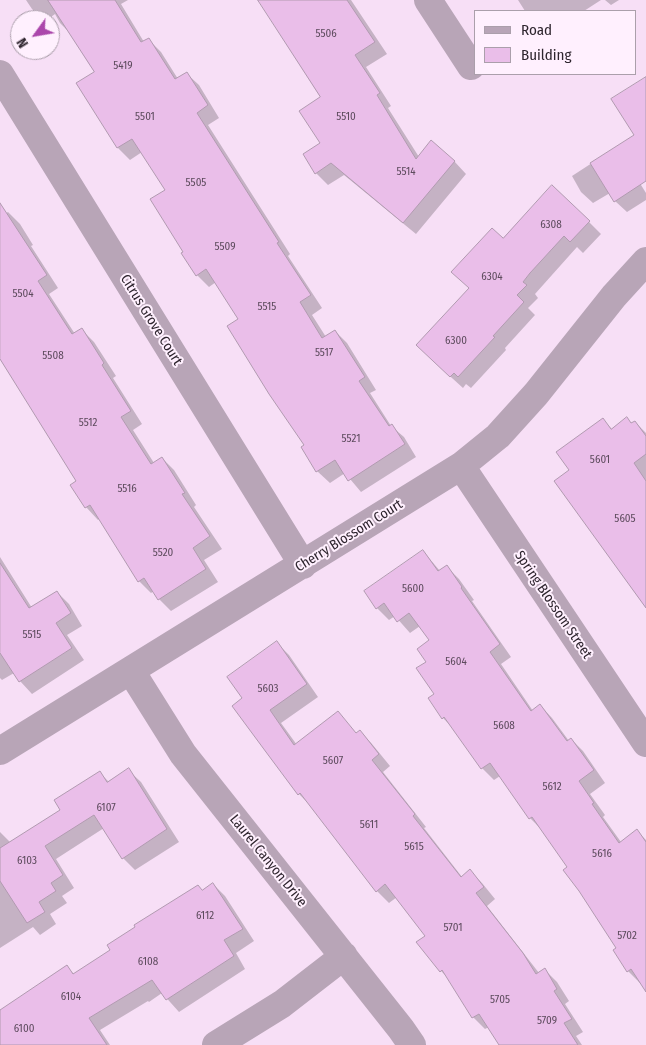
<!DOCTYPE html>
<html>
<head>
<meta charset="utf-8">
<style>
	body { margin:0 }
	#map { position:relative; width:646px; height:1045px; overflow:hidden; background:#f7dff6; font-family:"Fira Sans Condensed",sans-serif }
	canvas { display:block }
	.legend { position:absolute; left:474px; top:10px; width:162px; height:65px; box-sizing:border-box; background:#fff0fe; border:1px solid #ab9fab; margin:0; padding:6px 9px; list-style:none; font-size:15px; color:#2e252e }
	.legend li { display:flex; align-items:center; gap:10px; height:25px }
	.legend b { width:25px; border:1px solid #ab9fab }
	.north { position:absolute; left:10px; top:10px; width:50px; height:50px; box-sizing:border-box; background:#fff0fe; border:1px solid #ab9fab; border-radius:50%; rotate:238deg; font-size:14px; font-weight:700; line-height:20px; text-align:center; color:#2e252e }
	.north::after { content:''; display:block; margin:auto; width:18px; height:22px; background:#ab46ab; clip-path:polygon(50% 0,100% 100%,50% 72%,0 100%) }
</style>
</head>
<body>
<div id="map">
<canvas width="646" height="1045"></canvas>
<ul class="legend">
<li><b style="height:6px;background:#b8a5b7"></b>Road</li>
<li><b style="height:14px;background:#eabee9"></b>Building</li>
</ul>
<div class="north">N</div>
</div>
<script>
const ctx = document.querySelector('canvas').getContext('2d');
ctx.lineJoin = 'round';
function paint(path, color) {
  ctx.fillStyle = color;
  ctx.fill(path, 'evenodd');
}
function stroke(path, color, width, dash) {
  ctx.strokeStyle = color;
  ctx.lineWidth = width;
  ctx.lineCap = dash ? 'butt' : 'round';
  ctx.setLineDash(dash || []);
  ctx.stroke(path);
}
function drawText(font, color, halo, rows, align = 'center') {
  ctx.font = font + ' "Fira Sans Condensed",sans-serif';
  ctx.lineWidth = 4;
  ctx.setLineDash([]);
  ctx.textBaseline = 'middle';
  ctx.strokeStyle = halo;
  ctx.fillStyle = color;
  for (const [text, x, y, turn = 0] of rows) {
    ctx.save();
    ctx.translate(x, y);
    ctx.rotate((+turn || 0) * Math.PI / 180);
    ctx.textAlign = isNaN(turn) ? turn : align;
    if (halo) ctx.strokeText(text, 0, 0);
    ctx.fillText(text, 0, 0);
    ctx.restore();
  }
}
paint(new Path2D(`
	M26 0H128L121 4 144 42 148 39 161 52 178 79 186 73 199 85 219 118 208 125 290 254 288 256 322 308 312 315 326 337 335 331 347 343 376 390 370 393 391 426 404 437 416 457 361 492 345 473 330 483 317 471 240 319 216 282 209 287 197 275 185 252 166 191 142 152 130 160 118 148 78 84 96 72 71 34 60 23 55 14 47 20H43L32 9Z
	M259 0H351L387 54 366 67 391 106 388 108 419 157 454 161 466 174 416 234 344 175 328 185 316 173 321 144 322 97Z
	M518 0H601L584 11H525Z
	M605 0H619L611 5Z
	M646 78V170L636 177 646 193V200L627 212 615 201 610 193 593 203 581 192 572 176 635 135Z
	M8 212 20 224 33 245 31 246 58 288 49 294 75 334 82 330 94 342 116 376 113 378 142 424 133 430 154 463 162 458 174 470 196 505 194 507 222 549 204 560 218 582 171 611 159 599 154 591 151 593 139 581 100 518 98 520 86 507 78 481 0 359V217Z
	M589 222 601 234 583 253 577 247 535 294 538 298 528 308 535 315 505 348 506 350 471 388 466 384 463 388 430 358 470 289 503 240Z
	M603 420 613 430 635 422 646 433V608L556 482 571 470Z
	M423 551 440 571 446 566 459 579 474 600 472 601 511 657 501 664 533 711 540 705 552 718 569 741 571 739 583 751 605 783 590 794 605 815 603 817 621 842 637 831 646 840V989L641 982 640 983 628 971 617 948 568 867 542 830 530 818 500 776 494 780 482 768 455 730 443 718 429 698 436 694 427 662 430 640 420 626 410 633 395 616 389 620 377 608Z
	M0 557 32 608 57 592 69 604 82 626 67 635 84 660 32 694 20 681 14 673 2 680 0 678Z
	M277 643 289 655 318 697 281 723 297 745 338 713 357 734 360 731 372 744 390 766 383 772 426 827 424 828 462 877 470 871 482 883 495 899 487 906 539 973 545 970 557 982 569 1001 565 1004 583 1032 576 1036 582 1045H501L489 1027 485 1029 473 1017 449 979 441 971 427 936 397 897 389 903 377 891 312 807 299 794 234 706 244 699Z
	M128 770 141 782 179 842 135 870 123 858 104 828 56 859 74 888 62 896 67 903 50 914 56 924 40 935 33 927 0 948V832L11 843 61 810 100 773 109 782Z
	M213 884 225 896 254 941 236 953 245 969 179 1012 162 993 149 1002 148 1001 100 1030 110 1045H0V1011L67 967 74 974Z`), '#0003');
const building = new Path2D(`
	M48 0H115L141 42 149 38 175 79 187 72 208 105 197 113 279 242 277 243 311 295 300 302 322 338 335 330 365 377 359 381 389 426 392 424 405 444 348 481 335 460 316 472 301 447 304 445 269 394 227 326 238 319 206 269 196 276 181 253 183 252 150 199 165 190 132 139 117 148 76 83 94 72Z
	M258 0H347L375 42 355 55 380 93 377 95 416 159 431 140 455 161 403 223 331 163 315 174 303 154 320 143 299 111 320 97Z
	M646 77V181L614 202 590 163 634 135 611 99Z
	M552 185 590 221 570 242 564 236 530 273 523 282 527 285 517 295 524 302 493 336 495 337 458 377 454 373 450 377 416 345 469 288 451 272 492 228 503 238Z
	M0 203 47 275 38 281 72 334 82 328 104 363 102 365 131 411 121 417 151 464 162 457 185 493 182 494 210 536 193 548 206 569 158 600 144 578 138 582 90 505 85 508 70 485 76 481 0 359Z
	M627 417 631 423 635 421 646 436V454L634 463 646 481V608L554 481 569 470 556 452 603 418 611 429Z
	M423 550 438 571 447 565 462 587 461 588 500 644 490 652 531 711 540 704 567 741 571 738 594 770 579 781 594 803 592 804 619 843 637 829 646 842V992L631 969 627 972 613 950 616 948 579 891 563 870 567 867 532 817 529 819 490 763 481 769 444 717 442 719 428 698 434 694 416 668 426 662 417 649 429 640 409 613 397 622 384 603 376 609 364 591Z
	M0 563 29 608 57 591 71 613 56 623 72 648 19 682 0 653Z
	M277 641 307 684 270 710 294 745 338 711 356 733 360 730 379 754 372 760 415 814 413 816 461 877 470 869 484 887 476 893 523 953 536 974 545 968 557 989 554 991 572 1019 564 1023 578 1045H499L479 1014 472 1018 442 970 440 972 416 942 425 936 385 884 376 892 300 793 298 795 266 752 232 706 242 698 227 677Z
	M129 768 167 829 122 859 94 815 45 846 63 875 51 883 56 891 39 902 45 912 27 923 0 881V848L60 810 54 800 100 771 107 782Z
	M213 883 243 929 224 940 234 956 166 1000 152 980 89 1018 107 1045H0V1010L67 965 73 974 110 950 107 945 135 927 134 925 198 885 202 890Z`);
paint(building, '#eabee9');
stroke(building, '#b19ab0', 1);
stroke(new Path2D(`
	M428 0 471 66
	M0 74 303 565
	M461 466 646 743
	M131 671 183 754 401 1029 412 1045
	M0 751 461 466 498 436 536 394 614 296 646 261
	M216 1045 282 1004 344 956`), '#b8a5b7', 28);
drawText('11px', '#5d4b5d', null, [
	["5506",326,34],
	["5419",123,66],
	["5501",145,117],
	["5510",346,117],
	["5514",406,172],
	["5505",196,183],
	["6308",551,225],
	["5509",225,247],
	["6304",492,277],
	["5504",23,294],
	["5515",267,307],
	["6300",456,341],
	["5517",324,353],
	["5508",53,356],
	["5512",88,423],
	["5521",351,439],
	["5601",600,460],
	["5516",127,489],
	["5605",625,519],
	["5520",163,553],
	["5600",413,589],
	["5515",32,635],
	["5604",456,662],
	["5603",268,689],
	["5608",504,726],
	["5607",333,761],
	["5612",552,787],
	["6107",106,808],
	["5611",369,825],
	["5615",414,847],
	["5616",602,854],
	["6103",27,861],
	["6112",205,916],
	["5701",453,928],
	["5702",627,936],
	["6108",148,962],
	["6104",71,997],
	["5705",500,1000],
	["5709",547,1021],
	["6100",24,1029]
]);
drawText('14px', '#2e252e', '#fff0fe', [
	["Citrus Grove Court",151,320,58],
	["Cherry Blossom Court",349,536,-32],
	["Spring Blossom Street",553,605,56],
	["Laurel Canyon Drive",268,861,51]
]);
</script>
</body>
</html>
